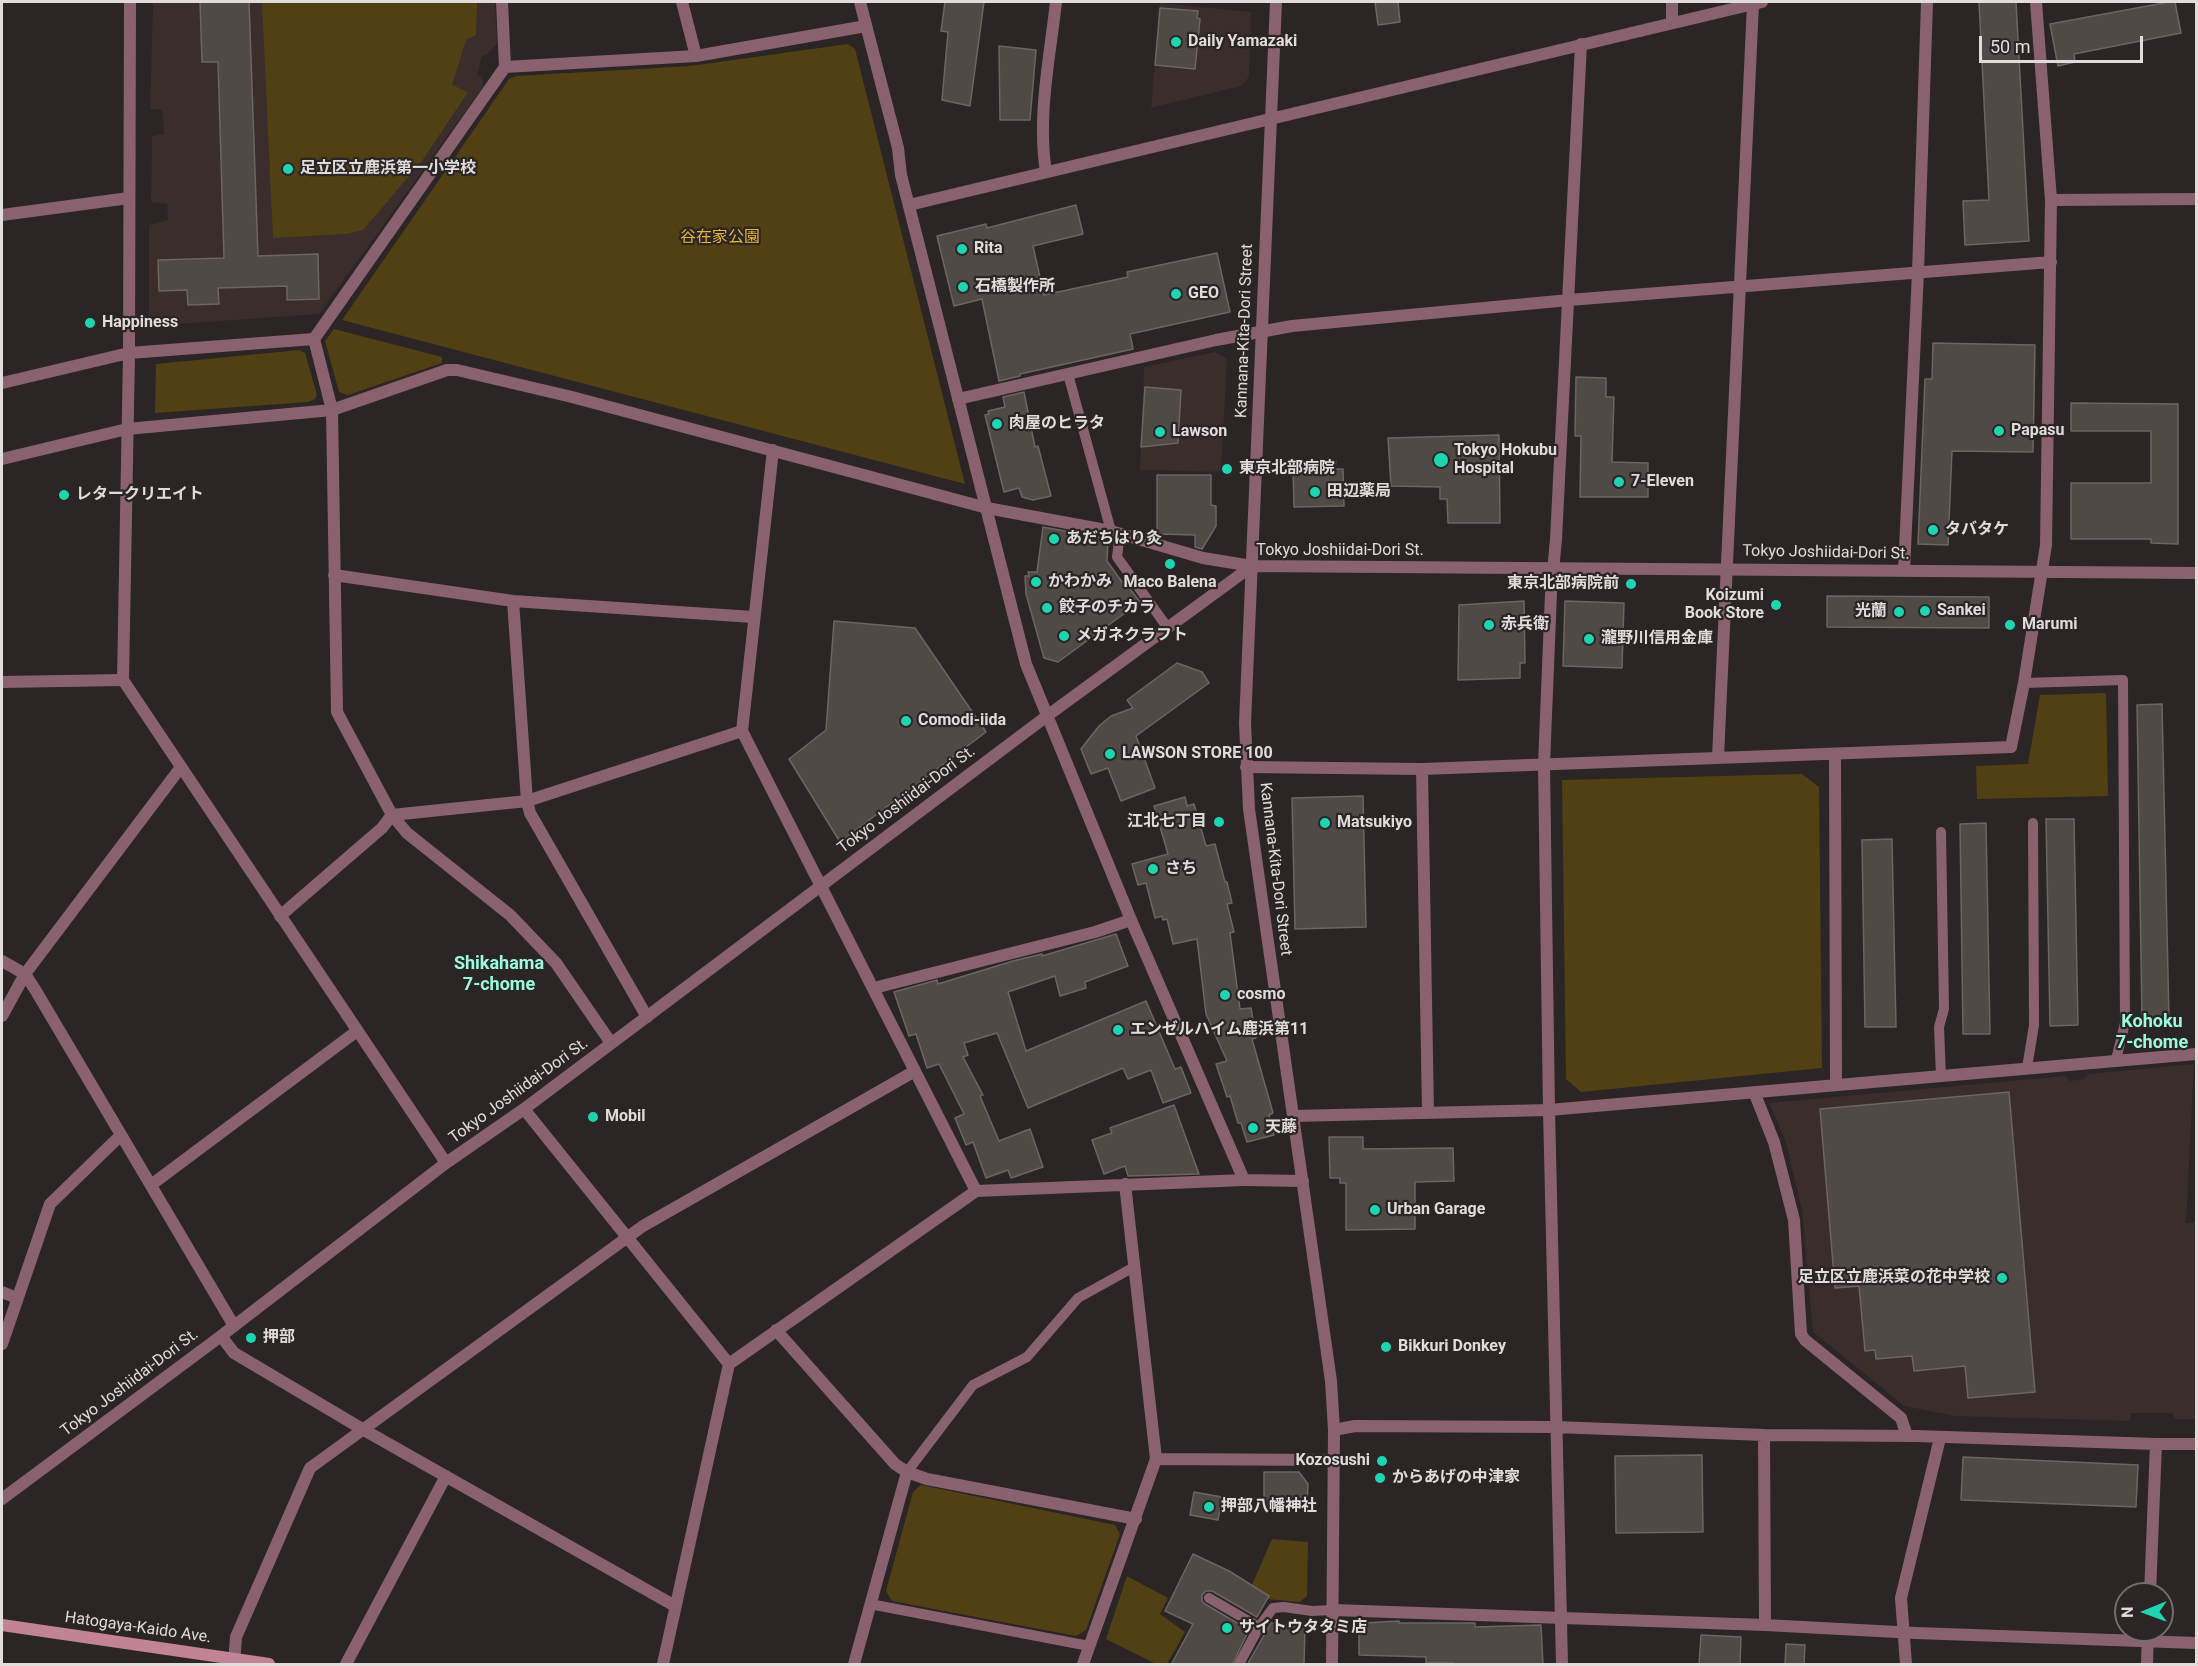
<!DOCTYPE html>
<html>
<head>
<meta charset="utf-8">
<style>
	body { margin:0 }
	#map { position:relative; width:2198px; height:1666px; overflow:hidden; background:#2b2525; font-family:Roboto,sans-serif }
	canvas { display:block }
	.frame { position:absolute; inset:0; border:3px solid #e0dcdc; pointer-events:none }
	.north { position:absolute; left:2114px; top:1582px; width:60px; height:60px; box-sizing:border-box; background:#2b2525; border:2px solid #736e6e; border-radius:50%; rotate:269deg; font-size:16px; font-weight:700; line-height:24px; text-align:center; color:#e0dcdc }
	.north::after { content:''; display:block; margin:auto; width:21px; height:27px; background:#1ed5b1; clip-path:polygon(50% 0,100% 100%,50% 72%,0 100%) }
	.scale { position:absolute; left:1979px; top:36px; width:164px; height:27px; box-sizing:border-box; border:3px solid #e0dcdc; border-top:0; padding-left:8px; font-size:18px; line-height:21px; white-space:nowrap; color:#e0dcdc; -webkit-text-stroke:4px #2b2525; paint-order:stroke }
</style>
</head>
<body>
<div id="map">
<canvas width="2198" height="1666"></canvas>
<div class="frame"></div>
<div class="north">N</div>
<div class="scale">50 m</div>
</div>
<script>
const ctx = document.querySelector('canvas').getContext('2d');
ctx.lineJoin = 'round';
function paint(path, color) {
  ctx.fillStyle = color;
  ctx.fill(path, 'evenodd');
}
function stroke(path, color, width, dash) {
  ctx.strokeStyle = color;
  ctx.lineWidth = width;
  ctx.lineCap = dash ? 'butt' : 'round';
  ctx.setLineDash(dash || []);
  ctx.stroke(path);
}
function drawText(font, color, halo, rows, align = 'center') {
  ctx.font = font + ' Roboto,"Noto Sans JP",sans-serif';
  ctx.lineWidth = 4.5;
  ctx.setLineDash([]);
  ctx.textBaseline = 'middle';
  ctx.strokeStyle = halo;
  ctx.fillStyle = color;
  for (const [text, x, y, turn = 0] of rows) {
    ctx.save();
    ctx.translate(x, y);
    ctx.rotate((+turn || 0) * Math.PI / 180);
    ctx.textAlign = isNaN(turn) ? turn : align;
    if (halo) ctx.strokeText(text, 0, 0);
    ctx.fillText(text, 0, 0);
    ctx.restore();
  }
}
paint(new Path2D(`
	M153 2H495L497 44 486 55 482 56 477 75 482 77 483 87 319 314 149 326V225L168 220 167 204 151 202 152 136 164 134 162 109 150 110Z
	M1160 3 1251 12 1249 77 1241 86 1151 108Z
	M1215 352 1227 359 1221 472 1140 470 1144 367Z
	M2194 1064 2186 1223H2196V1419H2175L2172 1413H2131L2130 1421 1955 1416 1904 1406 1813 1332 1802 1210 1785 1139 1769 1103 2065 1076 2070 1081 2085 1079 2088 1074Z`), '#3a2d2b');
paint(new Path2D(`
	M262 2H477L476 35 466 40 452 85 468 92 422 161 363 230 346 234 273 238Z
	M848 44 855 49 965 484 342 320 509 79 516 76 690 66Z
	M334 329 442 357V363L348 395 339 392 325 341Z
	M299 350 305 353 317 395 315 399 308 402 155 413 156 364Z
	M2106 693 2108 796 1977 799 1976 766 2028 764 2040 695Z
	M1802 774 1819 787 1822 1068 1581 1092 1566 1079 1562 780Z
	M921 1485 1115 1525 1120 1534 1086 1630 1076 1636 892 1601 886 1591 913 1492Z
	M1272 1539 1308 1542 1307 1596 1300 1602 1267 1599 1252 1585Z
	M1127 1576 1168 1598 1160 1614 1185 1632 1167 1664H1156L1106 1639Z`), '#514014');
const building = new Path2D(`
	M200 2H249L258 256 318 254 319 299 287 300V286L218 288 219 304 188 305 187 290 159 291 158 260 224 258 218 62H202Z
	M945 2H984L970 106 942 100 948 32 941 31Z
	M1375 2H1398L1400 22 1378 25Z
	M1979 2H2016L2029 241 1965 245 1963 201 1989 200Z
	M2169 2H2175L2181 33 2074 54 2075 62 2058 66 2050 24Z
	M1160 8 1198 11 1197 18 1200 19 1195 69 1155 65Z
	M999 46 1036 50 1030 120H1000Z
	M1076 205 1083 234 1033 246 1044 295 1128 277 1127 272 1217 253 1230 312 1130 334 1133 349 1020 374V376L999 381 982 299 954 306 937 236 986 224 987 228Z
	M1933 343 2035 345 2033 452 1952 451 1948 545 1918 544 1925 379H1932Z
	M1576 377 1606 378V397H1614L1612 462 1648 463V497H1580L1581 436H1575Z
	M1145 387 1181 390 1178 443 1141 447Z
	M1024 392 1035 447 1038 446 1051 496 1033 500 1022 497 1019 488 1004 492 985 415 989 414 988 411 1005 407 1003 397Z
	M2071 403 2178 404V544L2151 543V539H2071V483H2151V431H2071Z
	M1499 435 1500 523H1448L1447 499H1440V487L1391 486 1388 438Z
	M1336 461 1335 469H1343L1344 506 1294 507 1293 469H1299V463Z
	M1157 475H1211V505L1216 506V526L1202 549 1195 547V535L1157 534Z
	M1043 527 1108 539 1107 561 1122 582 1124 581 1140 602 1058 662 1044 658 1026 594 1025 576H1029L1028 572H1037Z
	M1827 596 1989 597V628L1827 627Z
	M1524 601 1525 663H1520V678L1458 680 1459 605Z
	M1565 601 1624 603 1622 668 1563 666Z
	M834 621 915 628 986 732 840 842 789 759 826 730Z
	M1177 663 1202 672 1209 683 1136 736 1155 788 1121 801 1108 768 1091 774 1081 749 1099 726 1111 716 1133 708 1127 700Z
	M2162 704 2169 1020H2142L2137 705Z
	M1363 796 1366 927 1295 929 1292 798Z
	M1185 797 1187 806 1194 804 1206 846 1215 844 1225 882H1227L1232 903 1227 904 1234 932 1230 933 1240 1009 1251 1008 1256 1038 1252 1039 1273 1113 1269 1115 1274 1135 1247 1142 1241 1123H1238L1230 1096 1227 1097 1216 1064 1227 1061 1206 1014 1197 939 1173 944 1167 919 1163 920 1162 916 1155 918 1146 883 1138 885 1132 864 1168 854 1154 806Z
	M2046 819H2074L2078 1025 2050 1026Z
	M1986 823 1990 1034H1963L1960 824Z
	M1892 839 1896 1027H1865L1862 840Z
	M1116 934 1128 966 1085 982 1086 988 1060 996 1055 976 1008 992 1026 1051 1146 1001 1175 1069 1181 1067 1191 1093 1163 1103 1151 1070 1128 1079 1123 1068 1028 1108 997 1033 964 1043 968 1055 963 1057 983 1095 980 1096 999 1141 1030 1129 1043 1167 1011 1178 1008 1170 986 1178 973 1142 966 1145 955 1118 964 1114 939 1064 927 1068 916 1034 909 1036 894 992 937 980 938 984 1013 961 1042 954V956Z
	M2009 1092 2035 1392 1968 1398 1965 1366 1914 1371 1912 1356 1876 1359 1875 1350 1865 1351 1859 1286 1835 1288 1820 1109Z
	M1174 1105 1199 1174 1128 1176 1125 1166 1104 1174 1092 1140 1112 1133 1110 1128Z
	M1329 1137H1363V1149L1453 1148 1454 1181 1415 1182V1229L1346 1230V1183H1340V1178H1330Z
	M1702 1455 1703 1532 1616 1533 1615 1456Z
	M1963 1457 2138 1465 2136 1507 1961 1500Z
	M1264 1472H1299L1308 1484 1307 1506 1264 1505Z
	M1194 1492 1222 1497 1218 1520 1190 1515Z
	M1193 1554 1229 1571 1269 1596 1257 1617 1212 1591H1206L1202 1595V1601L1205 1604 1249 1630 1232 1665H1171L1193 1624 1165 1611Z
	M1399 1621V1623H1475V1627L1541 1625 1543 1665H1453V1663H1426V1657L1359 1655V1631H1364V1623Z
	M1271 1623 1305 1627 1304 1665H1247Z
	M1701 1635 1741 1637 1740 1665H1699Z
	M1786 1644 1805 1645 1804 1665H1785Z`);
paint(building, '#504a47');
stroke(building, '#6b6662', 1.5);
stroke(new Path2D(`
	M1068 374 1111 531
	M1120 534 1117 557 1167 627
	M2024 683 2123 680 2125 1023 2116 1060
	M2027 1068 2034 1025 2033 823
	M1941 1076 1939 1027 1944 1009 1941 832
	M907 1472 973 1385 1027 1357 1078 1298 1134 1267
	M1209 1598 1259 1627
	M870 1604 1089 1646
	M1239 1664 1259 1627 1273 1608 1284 1607 1312 1611 1333 1610`), '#8a626f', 10);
stroke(new Path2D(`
	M682 2 696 56
	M1672 2V22
	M505 67 696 56 866 26
	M1046 172C1037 116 1050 57 1056 2
	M2051 200 2196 199
	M2 215 129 198
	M314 339 332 410 337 712 392 815 407 833 510 915 556 963 611 1043
	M129 353 314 339 505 67 502 2
	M958 399 1216 340 1292 326 1569 300 2051 262
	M332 410 447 370H457L572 397 987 508 1111 531 1203 558 1252 566
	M1904 570 1918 272 1927 2
	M334 575 513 601 753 617
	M513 601 527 801 530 813 647 1017
	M2 682 123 680
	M742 731 773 450
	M1835 754 1836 1084
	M1718 757 1753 4
	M1246 767 1422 769 2011 747 2024 683 2046 545 2051 200 2036 2
	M1422 769 1428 1113
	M280 916 382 828 392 815 527 801 742 731 976 1191
	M2 961 25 974 36 991 234 1326
	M874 988 1095 932 1131 920
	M2 1016 25 974 181 767
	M1754 1092 1774 1142 1794 1220 1801 1334 1805 1340 1901 1418 1907 1436
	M524 1109 729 1364 663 1664
	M1293 1116 1549 1110 2196 1054
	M151 1185 357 1031
	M2 1292 17 1298
	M776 1330 895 1464 907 1472 927 1479 1136 1519
	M221 1336 234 1353 364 1430 675 1606
	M2 1344 50 1204 121 1135
	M729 1364 976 1191 1244 1180
	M1334 1430 1355 1426 1556 1427 1764 1435 1916 1436 2156 1444H2196
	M1764 1435 1765 1625
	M1156 1459 1334 1460
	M2150 1594 2156 1444
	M1333 1610 1765 1625 1916 1633 2196 1643
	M234 1664 236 1637 310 1468 643 1226 915 1071
	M346 1664 446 1476
	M854 1664 907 1472
	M1083 1664 1156 1459 1125 1184
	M1562 1664 1549 1110 1544 765 1551 593 1556 539 1581 44
	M1906 1664 1901 1598 1940 1438
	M2147 1664 2148 1630`), '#8a626f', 12);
stroke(new Path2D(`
	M130 2 129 353 123 680 446 1163
	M860 2 898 148 901 175 1026 664 1131 920 1244 1180 1303 1181
	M1276 2 1245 723 1249 809 1331 1381 1334 1430 1332 1664
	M909 205 1762 2
	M2 383 129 353
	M2 459 127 429 332 410
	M2 1499 221 1336 446 1163 524 1109 1047 716 1252 566 2196 573`), '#8a626f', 12);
stroke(new Path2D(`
	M2 1625 269 1664`), '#c38397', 12);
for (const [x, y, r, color] of [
	[1176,42,6,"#1ed5b1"],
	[288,169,6,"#1ed5b1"],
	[962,249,6,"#1ed5b1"],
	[963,287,6,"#1ed5b1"],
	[1176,294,6,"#1ed5b1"],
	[90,323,6,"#1ed5b1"],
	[997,424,6,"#1ed5b1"],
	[1999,431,6,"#1ed5b1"],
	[1160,432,6,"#1ed5b1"],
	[1441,460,8,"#1ed5b1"],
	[1227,469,6,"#1ed5b1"],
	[1619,482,6,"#1ed5b1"],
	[1315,492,6,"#1ed5b1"],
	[64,495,6,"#1ed5b1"],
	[1933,530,6,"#1ed5b1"],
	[1054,539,6,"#1ed5b1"],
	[1170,564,6,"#1ed5b1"],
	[1036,582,6,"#1ed5b1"],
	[1631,584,6,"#1ed5b1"],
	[1776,605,6,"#1ed5b1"],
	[1047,608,6,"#1ed5b1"],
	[1925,611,6,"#1ed5b1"],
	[1899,612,6,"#1ed5b1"],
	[1489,625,6,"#1ed5b1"],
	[2010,625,6,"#1ed5b1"],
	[1064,636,6,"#1ed5b1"],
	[1589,639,6,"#1ed5b1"],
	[906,721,6,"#1ed5b1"],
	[1110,754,6,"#1ed5b1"],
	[1219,822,6,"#1ed5b1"],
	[1325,823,6,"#1ed5b1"],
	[1153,869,6,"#1ed5b1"],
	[1225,995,6,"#1ed5b1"],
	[1118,1030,6,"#1ed5b1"],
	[593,1117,6,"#1ed5b1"],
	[1253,1128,6,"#1ed5b1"],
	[1375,1210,6,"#1ed5b1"],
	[2002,1278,6,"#1ed5b1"],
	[251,1338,6,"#1ed5b1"],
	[1386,1347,6,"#1ed5b1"],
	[1382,1461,6,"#1ed5b1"],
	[1380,1478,6,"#1ed5b1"],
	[1209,1507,6,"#1ed5b1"],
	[1227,1628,6,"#1ed5b1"]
]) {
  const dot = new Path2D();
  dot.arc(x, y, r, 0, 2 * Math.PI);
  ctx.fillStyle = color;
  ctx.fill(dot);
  stroke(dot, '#2b2525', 2);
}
drawText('bold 16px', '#e0dcdc', '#2b2525', [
	["Daily Yamazaki",1188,42],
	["足立区立鹿浜第一小学校",300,169],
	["Rita",974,249],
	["石橋製作所",975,287],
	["GEO",1188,294],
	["Happiness",102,323],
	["肉屋のヒラタ",1009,424],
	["Papasu",2011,431],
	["Lawson",1172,432],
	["Tokyo Hokubu",1454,451],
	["Hospital",1454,469],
	["東京北部病院",1239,469],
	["7-Eleven",1631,482],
	["田辺薬局",1327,492],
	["レタークリエイト",76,495],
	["タバタケ",1945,530],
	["あだちはり灸",1066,539],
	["かわかみ",1048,582],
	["Maco Balena",1170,583,"center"],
	["東京北部病院前",1619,584,"right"],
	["Koizumi",1764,596,"right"],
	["Book Store",1764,614,"right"],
	["餃子のチカラ",1059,608],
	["Sankei",1937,611],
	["光蘭",1887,612,"right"],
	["赤兵衛",1501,625],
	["Marumi",2022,625],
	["メガネクラフト",1076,636],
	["瀧野川信用金庫",1601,639],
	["Comodi-iida",918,721],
	["LAWSON STORE 100",1122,754],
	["江北七丁目",1207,822,"right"],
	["Matsukiyo",1337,823],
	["さち",1165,869],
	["cosmo",1237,995],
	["エンゼルハイム鹿浜第11",1130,1030],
	["Mobil",605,1117],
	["天藤",1265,1128],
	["Urban Garage",1387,1210],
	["足立区立鹿浜菜の花中学校",1990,1278,"right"],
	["押部",263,1338],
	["Bikkuri Donkey",1398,1347],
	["Kozosushi",1370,1461,"right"],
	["からあげの中津家",1392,1478],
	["押部八幡神社",1221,1507],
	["サイトウタタミ店",1239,1628]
], 'left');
drawText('16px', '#e9b630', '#2b2525', [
	["谷在家公園",720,238]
]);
drawText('16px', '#e0dcdc', '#2b2525', [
	["Kannana-Kita-Dori Street",1245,331,-88],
	["Tokyo Joshiidai-Dori St.",1340,551],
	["Tokyo Joshiidai-Dori St.",1826,553,1],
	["Tokyo Joshiidai-Dori St.",907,800,-37],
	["Kannana-Kita-Dori Street",1275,869,83],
	["Tokyo Joshiidai-Dori St.",519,1091,-36],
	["Tokyo Joshiidai-Dori St.",130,1383,-37],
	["Hatogaya-Kaido Ave.",138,1628,8]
]);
drawText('bold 18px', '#9afbdf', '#2b2525', [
	["Shikahama",499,964],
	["7-chome",499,985],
	["Kohoku",2152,1022],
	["7-chome",2152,1043]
]);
</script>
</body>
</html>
